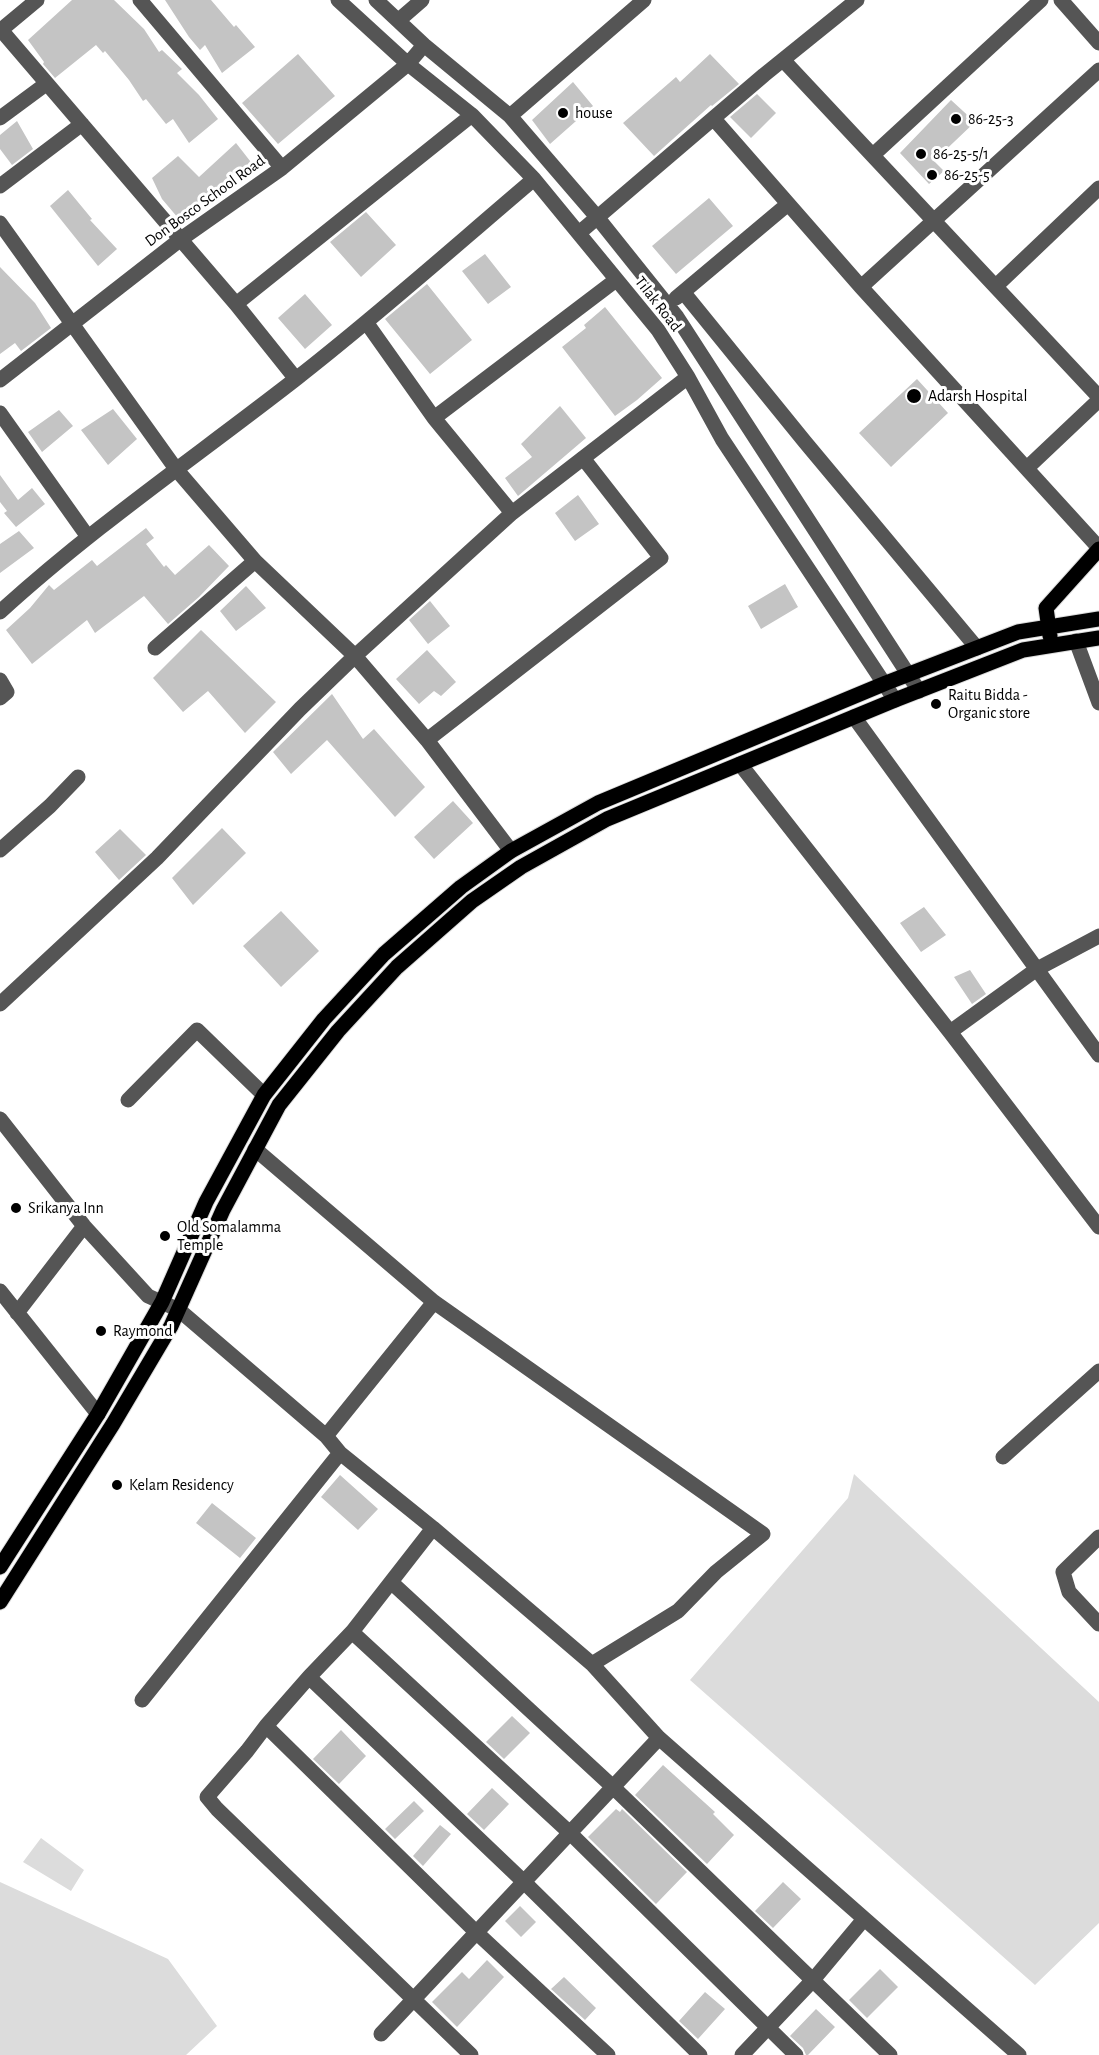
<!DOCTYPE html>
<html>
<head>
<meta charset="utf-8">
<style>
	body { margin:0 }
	canvas { display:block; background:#fff }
</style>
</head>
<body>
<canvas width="1099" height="2055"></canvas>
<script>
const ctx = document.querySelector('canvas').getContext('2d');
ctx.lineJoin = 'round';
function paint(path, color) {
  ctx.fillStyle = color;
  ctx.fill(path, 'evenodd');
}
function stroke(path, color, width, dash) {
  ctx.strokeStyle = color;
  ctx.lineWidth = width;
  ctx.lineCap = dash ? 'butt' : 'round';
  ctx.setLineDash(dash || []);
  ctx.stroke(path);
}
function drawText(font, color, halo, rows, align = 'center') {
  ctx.font = font + ' "Alegreya Sans",sans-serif';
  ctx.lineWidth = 6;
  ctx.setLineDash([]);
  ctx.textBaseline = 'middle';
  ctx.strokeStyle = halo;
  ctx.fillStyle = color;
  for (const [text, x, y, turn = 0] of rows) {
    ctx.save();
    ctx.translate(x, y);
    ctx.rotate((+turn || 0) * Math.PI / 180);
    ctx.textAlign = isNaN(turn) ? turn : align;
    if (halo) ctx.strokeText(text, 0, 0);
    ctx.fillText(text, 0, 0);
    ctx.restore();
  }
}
paint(new Path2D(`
	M854 1474 1099 1702V1923L1035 1985 690 1680 848 1498Z
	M41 1838 84 1870 71 1891 23 1862Z
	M0 1882 168 1959 217 2026 186 2055H0Z`), '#dcdcdc');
paint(new Path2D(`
	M72 0H114L144 29 159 52 162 50 182 69 177 73 199 95 218 119 189 143 173 119 166 124 146 99 143 101 129 80 105 51 103 53 96 45 55 78 43 64 44 62 28 40Z
	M165 0H211L234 27 236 25 255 47 222 73 205 45 200 50 189 37Z
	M298 54 335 96 278 144 242 103Z
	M710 54 739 84 712 106 711 105 654 156 623 123 676 77 680 82Z
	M573 82 593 106 550 144 532 120Z
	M757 94 776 113 751 138 730 117Z
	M951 100 975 122 934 161 944 171 929 184 900 153Z
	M17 121 33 149 12 165 0 149V135Z
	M236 143 254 166 184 225 162 199 152 178 178 156 199 177Z
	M68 190 92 219 90 220 117 249 98 266 50 206Z
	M709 198 733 226 676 274 652 246Z
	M366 212 396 245 361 277 330 242Z
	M485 254 511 287 488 304 462 271Z
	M0 267 35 303 51 328 21 351 15 343 0 354Z
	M427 284 472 340 430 374 385 319Z
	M305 294 332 325 305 349 278 318Z
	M605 307 662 378 637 400 615 416 562 347 586 328 584 325Z
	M917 379 948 413 891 467 859 433Z
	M560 406 586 438 518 496 505 478 532 457 521 444Z
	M113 409 137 439 108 465 81 430Z
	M59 410 73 426 42 452 28 432Z
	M0 475 18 500 32 488 45 504 16 527 4 513 7 511 0 502Z
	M578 495 599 524 575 541 555 513Z
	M146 528 154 538 146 544 164 567 166 565 175 575 209 545 229 566 199 597 168 624 144 596 95 633 87 620 32 664 6 630 30 608 49 585 54 590 92 560 97 566Z
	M19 531 34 548 0 573V544Z
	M785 584 798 607 761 629 748 606Z
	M246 586 266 608 236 631 220 611Z
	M430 601 450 626 428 644 409 620Z
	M201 630 276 702 245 733 208 691 183 712 153 678Z
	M427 650 456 682 441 696 434 691 419 704 396 679Z
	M332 694 363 739 374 729 425 787 395 817 327 740 291 774 273 752Z
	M453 801 473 823 434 859 414 837Z
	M222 828 246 853 193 905 172 878Z
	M120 829 146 855 119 880 95 852Z
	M924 907 946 935 921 952 900 923Z
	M281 911 319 951 281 987 243 946Z
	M970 970 986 994 972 1004 954 977Z
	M340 1475 378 1509 358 1530 321 1497Z
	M212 1503 256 1538 240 1558 196 1523Z
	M512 1716 530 1733 504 1759 486 1742Z
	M341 1730 366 1756 339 1784 313 1759Z
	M663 1765 715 1812 713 1814 734 1835 707 1864 635 1795Z
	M492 1788 509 1804 484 1830 467 1814Z
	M414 1801 424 1811 395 1839 385 1829Z
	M616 1809 620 1812 622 1809 687 1872 656 1904 588 1837Z
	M440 1825 451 1834 423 1866 413 1856Z
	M783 1882 801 1899 773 1928 755 1911Z
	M520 1906 536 1922 521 1937 505 1921Z
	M487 1960 504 1977 457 2027 432 2002 462 1972 469 1979Z
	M880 1969 898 1987 867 2018 849 2000Z
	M564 1977 596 2008 585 2020 551 1989Z
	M705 1992 725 2009 698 2039 679 2021Z
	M816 2009 835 2027 808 2055H806L803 2048 790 2036Z`), '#c4c4c4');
const major = new Path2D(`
	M1050 636 1046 608 1099 549
	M0 1567 98 1414 162 1302 206 1202 264 1095 324 1019 384 954 461 887 511 851 598 803 886 683 1018 632 1099 619
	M0 1602 113 1424 171 1326 223 1210 279 1105 338 1031 397 967 472 901 521 867 607 819 895 700 1023 650 1099 638`);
stroke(major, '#dbdbdb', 17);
stroke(new Path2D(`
	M37 0 1 30 236 304 296 379
	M140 0 282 168
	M338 0 408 64 472 115 534 179 658 330 688 377 722 439 895 700
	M376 0 424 45 510 116 597 217 677 317 919 691
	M1061 0 1099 43
	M399 20 422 0
	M784 61 1099 397
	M510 116 644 0
	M0 118 46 84
	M714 119 861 287 1099 548
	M873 155 1041 0
	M0 186 82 124
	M0 223 176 469 255 561 355 656 427 740 511 851
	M579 233 764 75 857 0
	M996 286 1099 188
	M861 287 1099 70
	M684 293 805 442 977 648
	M676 298 788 204
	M236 304 472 115
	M366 322 434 418 512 513
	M0 380 181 239 282 168 408 64 424 45
	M0 413 88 537
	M434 418 616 280
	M1027 468 1099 400
	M0 612C93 527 197 456 297 378 378 315 455 246 534 179
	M1076 641 1099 703
	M155 648 255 561
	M0 680 7 692 0 698
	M854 717 1099 1055
	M427 740 661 558 583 458
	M740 764 950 1032 1099 1227
	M0 850 50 806 78 777
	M0 1004 157 858 300 709 355 656 512 513 688 377
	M950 1032 1037 969 1099 936
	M128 1100 197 1030 264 1095
	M0 1119 84 1226 148 1296 179 1310 326 1436 340 1453 433 1528 592 1664 659 1738 1019 2055
	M255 1149 434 1302 763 1534 716 1572 678 1611 592 1664
	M0 1291 98 1414
	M17 1313 84 1226
	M326 1436 434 1302
	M1003 1457 1099 1371
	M433 1528 352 1632 309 1677 266 1726 247 1751 207 1797 217 1809 471 2055
	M1099 1537 1063 1572 1069 1592 1099 1624
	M391 1582 613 1787 890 2055
	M352 1632 570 1833 796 2055
	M309 1677 524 1882 700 2055
	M142 1700 340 1453
	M266 1726 477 1933 608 2055
	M381 2034 659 1738
	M742 2055 813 1980 864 1919`), '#555', 15);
stroke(major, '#000', 15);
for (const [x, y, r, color] of [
	[563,113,6,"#000"],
	[956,119,6,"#000"],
	[921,154,6,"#000"],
	[932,175,6,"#000"],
	[914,396,8,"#000"],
	[936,704,6,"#000"],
	[16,1208,6,"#000"],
	[165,1236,6,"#000"],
	[101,1331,6,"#000"],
	[117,1485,6,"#000"]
]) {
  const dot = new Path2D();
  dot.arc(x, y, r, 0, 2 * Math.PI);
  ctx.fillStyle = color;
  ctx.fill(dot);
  stroke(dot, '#fff', 2);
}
drawText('16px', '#000', '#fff', [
	["house",575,113],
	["86-25-3",968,119],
	["86-25-5/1",933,154],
	["86-25-5",944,175],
	["Adarsh Hospital",928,396],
	["Raitu Bidda -",948,695],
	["Organic store",948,713],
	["Srikanya Inn",28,1208],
	["Old Somalamma",177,1227],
	["Temple",177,1245],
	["Raymond",113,1331],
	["Kelam Residency",129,1485]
], 'left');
drawText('16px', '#000', '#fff', [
	["Don Bosco School Road",205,201,-36],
	["Tilak Road",658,304,52]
]);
</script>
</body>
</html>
